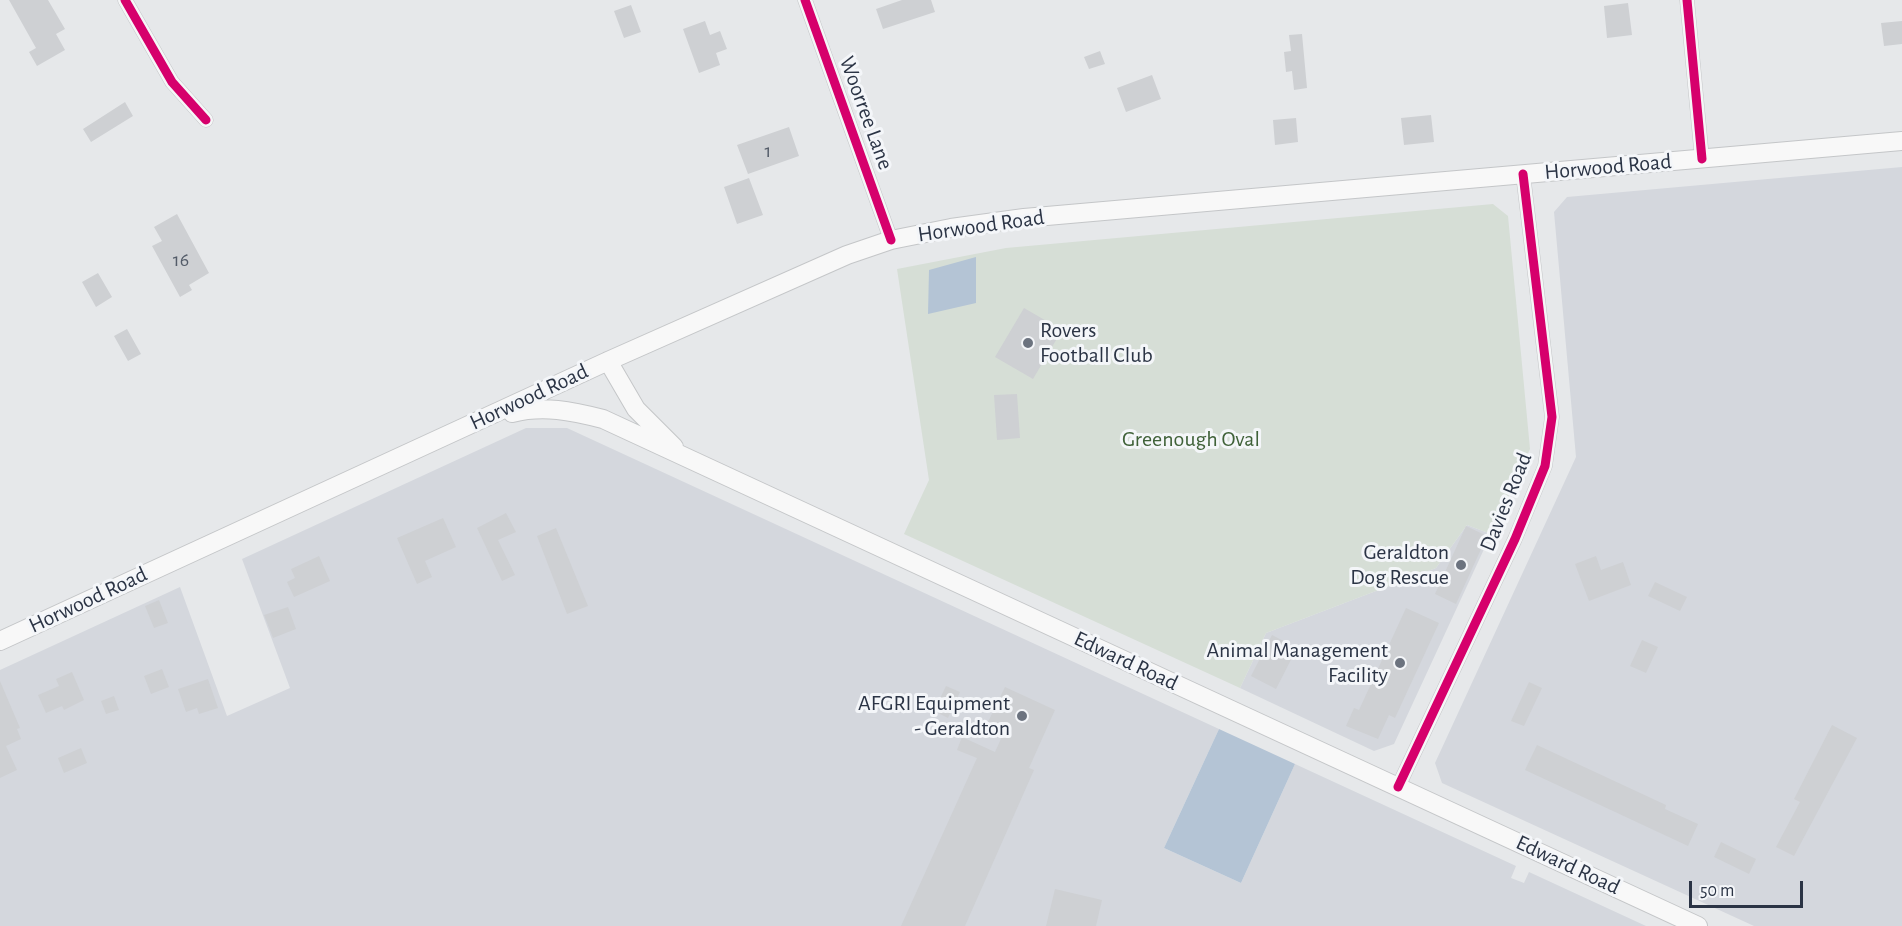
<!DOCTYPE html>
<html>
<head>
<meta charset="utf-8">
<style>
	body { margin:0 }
	#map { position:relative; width:1902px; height:926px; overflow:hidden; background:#e6e8ea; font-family:"Alegreya Sans",sans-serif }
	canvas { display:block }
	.scale { position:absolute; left:1689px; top:881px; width:114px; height:27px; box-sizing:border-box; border:3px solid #2b3445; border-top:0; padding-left:8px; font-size:18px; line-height:21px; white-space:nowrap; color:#2b3445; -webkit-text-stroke:4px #f4f6f9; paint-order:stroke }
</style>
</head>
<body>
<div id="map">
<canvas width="1902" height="926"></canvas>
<div class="scale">50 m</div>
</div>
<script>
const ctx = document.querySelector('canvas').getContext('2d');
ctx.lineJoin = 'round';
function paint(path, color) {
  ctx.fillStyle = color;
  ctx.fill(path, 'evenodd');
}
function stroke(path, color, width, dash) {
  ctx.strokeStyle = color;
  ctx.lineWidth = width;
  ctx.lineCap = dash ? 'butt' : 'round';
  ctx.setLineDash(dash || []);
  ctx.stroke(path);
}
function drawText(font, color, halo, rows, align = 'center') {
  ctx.font = font + ' "Alegreya Sans",sans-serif';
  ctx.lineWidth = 6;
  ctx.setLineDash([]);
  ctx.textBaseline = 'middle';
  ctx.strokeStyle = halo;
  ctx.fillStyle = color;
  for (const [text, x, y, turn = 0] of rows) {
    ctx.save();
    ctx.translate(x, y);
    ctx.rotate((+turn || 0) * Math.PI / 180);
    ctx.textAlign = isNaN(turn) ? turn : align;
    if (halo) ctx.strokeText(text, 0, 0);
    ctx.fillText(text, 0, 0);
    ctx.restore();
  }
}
paint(new Path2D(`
	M1902 167V926H1754L1442 783 1435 763 1576 457 1554 212 1567 197Z
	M526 428H567L1219 729 1164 848 1241 883 1295 764 1516 866 1511 878 1524 883 1529 872 1646 926H0V670L180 587 227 716 290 688 242 559Z
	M1467 525 1491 534 1394 744 1374 751 1240 688 1266 633 1436 568Z`), '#d4d7dd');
paint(new Path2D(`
	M1493 204 1508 216 1530 449 1491 534 1467 525 1436 568 1266 633 1240 688 904 534 929 480 897 269 1006 248Z`), '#d6ded6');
paint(new Path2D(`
	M976 257V303L928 314 929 270Z
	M1219 729 1295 764 1241 883 1164 848Z`), '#b4c4d5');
paint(new Path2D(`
	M9 0H48L65 29 56 34 65 50 37 66 29 52 36 48Z
	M902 0H931L935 12 883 29 876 9Z
	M1628 3 1632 35 1607 38 1604 6Z
	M631 5 641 32 624 38 614 11Z
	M705 21 710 35 720 31 727 49 716 53 720 65 699 73 683 29Z
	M1902 21V44L1884 46 1881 23Z
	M1302 34 1307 88 1294 90 1292 71 1286 72 1284 52 1291 51 1289 35Z
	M1100 51 1105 64 1089 69 1084 57Z
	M1152 75 1161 99 1126 112 1117 88Z
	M125 102 133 116 91 142 83 129Z
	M1431 115 1434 142 1404 145 1401 118Z
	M1296 118 1298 142 1275 145 1273 120Z
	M789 127 799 156 748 174 737 145Z
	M749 178 763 215 737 224 724 187Z
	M177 214 209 273 189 285 192 290 180 297 152 246 162 241 154 227Z
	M98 273 112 297 96 307 82 282Z
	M1024 308 1062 330 1033 379 995 357Z
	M127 329 141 354 128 361 114 336Z
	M1017 394 1020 438 997 440 994 395Z
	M506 513 516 532 498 540 515 575 502 581 477 528Z
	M443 518 456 547 425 561 432 577 417 584 397 538Z
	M1466 526 1487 536 1456 604 1435 594Z
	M556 528 588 606 567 614 537 536Z
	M319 556 330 581 294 597 287 582 295 578 291 569Z
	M1596 556 1601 570 1623 562 1631 585 1589 601 1575 564Z
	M1655 582 1687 597 1680 611 1648 596Z
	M159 600 168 623 154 628 145 606Z
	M288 607 296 629 273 638 264 615Z
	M1406 608 1439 623 1395 718 1389 715 1378 739 1346 726 1354 708 1359 710Z
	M1272 635 1297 648 1276 689 1251 676Z
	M1642 640 1658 647 1646 673 1630 666Z
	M162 669 169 687 151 694 144 676Z
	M72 672 84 700 64 710 62 706 46 713 38 695 59 686 56 679Z
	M208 679 218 708 199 714 197 708 186 712 178 689Z
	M0 681 20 728 17 729 21 739 6 746 17 770 0 778Z
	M1529 682 1542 688 1524 726 1511 721Z
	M946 686 960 692 948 718 934 711Z
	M1005 687 1055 710 1029 768 1034 770 965 926H901L977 758 957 750 962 737 995 752 1005 730 988 722Z
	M114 696 119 710 106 714 101 701Z
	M1832 725 1857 738 1794 856 1776 847 1800 802 1794 799Z
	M1537 745 1666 805 1665 809 1698 824 1688 846 1525 770Z
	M81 748 87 763 64 773 58 758Z
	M1721 842 1756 859 1749 874 1714 857Z
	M1055 889 1102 900 1096 926H1046Z`), '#ced0d3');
const minor = new Path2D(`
	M125 0 172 82 206 120
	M805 0 891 240
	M1687 0 1702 159
	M1398 787 1515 539 1545 466 1552 417 1523 174`);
const secondary = new Path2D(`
	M608 361 636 409 674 447
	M512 413C543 405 572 411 603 419L1698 926
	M0 641 608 361 847 255 891 240 951 228 1024 218 1902 141`);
stroke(minor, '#c4c6c8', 15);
stroke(secondary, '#c4c6c8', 20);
stroke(minor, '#f5f6f7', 14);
stroke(secondary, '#f8f8f8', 18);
stroke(new Path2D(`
	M125 0 172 82 206 120
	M805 0 891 240
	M1687 0 1702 159
	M1398 787 1515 539 1545 466 1552 417 1523 174`), '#d6006c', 9);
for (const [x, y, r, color] of [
	[1028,343,6,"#6c737f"],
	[1461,565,6,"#6c737f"],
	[1400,663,6,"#6c737f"],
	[1022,716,6,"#6c737f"]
]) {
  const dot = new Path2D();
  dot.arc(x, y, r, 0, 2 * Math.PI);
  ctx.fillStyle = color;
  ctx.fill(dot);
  stroke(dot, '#f4f6f9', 2);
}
drawText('20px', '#545c69', null, [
	["1",768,151],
	["16",181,260]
]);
drawText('22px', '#2b3445', '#f4f6f9', [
	["Woorree Lane",866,113,70],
	["Horwood Road",1608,167,-5],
	["Horwood Road",981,226,-8],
	["Horwood Road",529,397,-25],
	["Davies Road",1506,502,-68],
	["Horwood Road",88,600,-25],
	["Edward Road",1126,661,25],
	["Edward Road",1568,865,25]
]);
drawText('22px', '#2b3445', '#f4f6f9', [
	["Rovers",1040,330,"left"],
	["Football Club",1040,355,"left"],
	["Geraldton",1449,552],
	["Dog Rescue",1449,577],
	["Animal Management",1388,650],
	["Facility",1388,675],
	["AFGRI Equipment",1010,703],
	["- Geraldton",1010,728]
], 'right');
drawText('22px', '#3f6138', '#f4f6f9', [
	["Greenough Oval",1191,439]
]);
</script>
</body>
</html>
